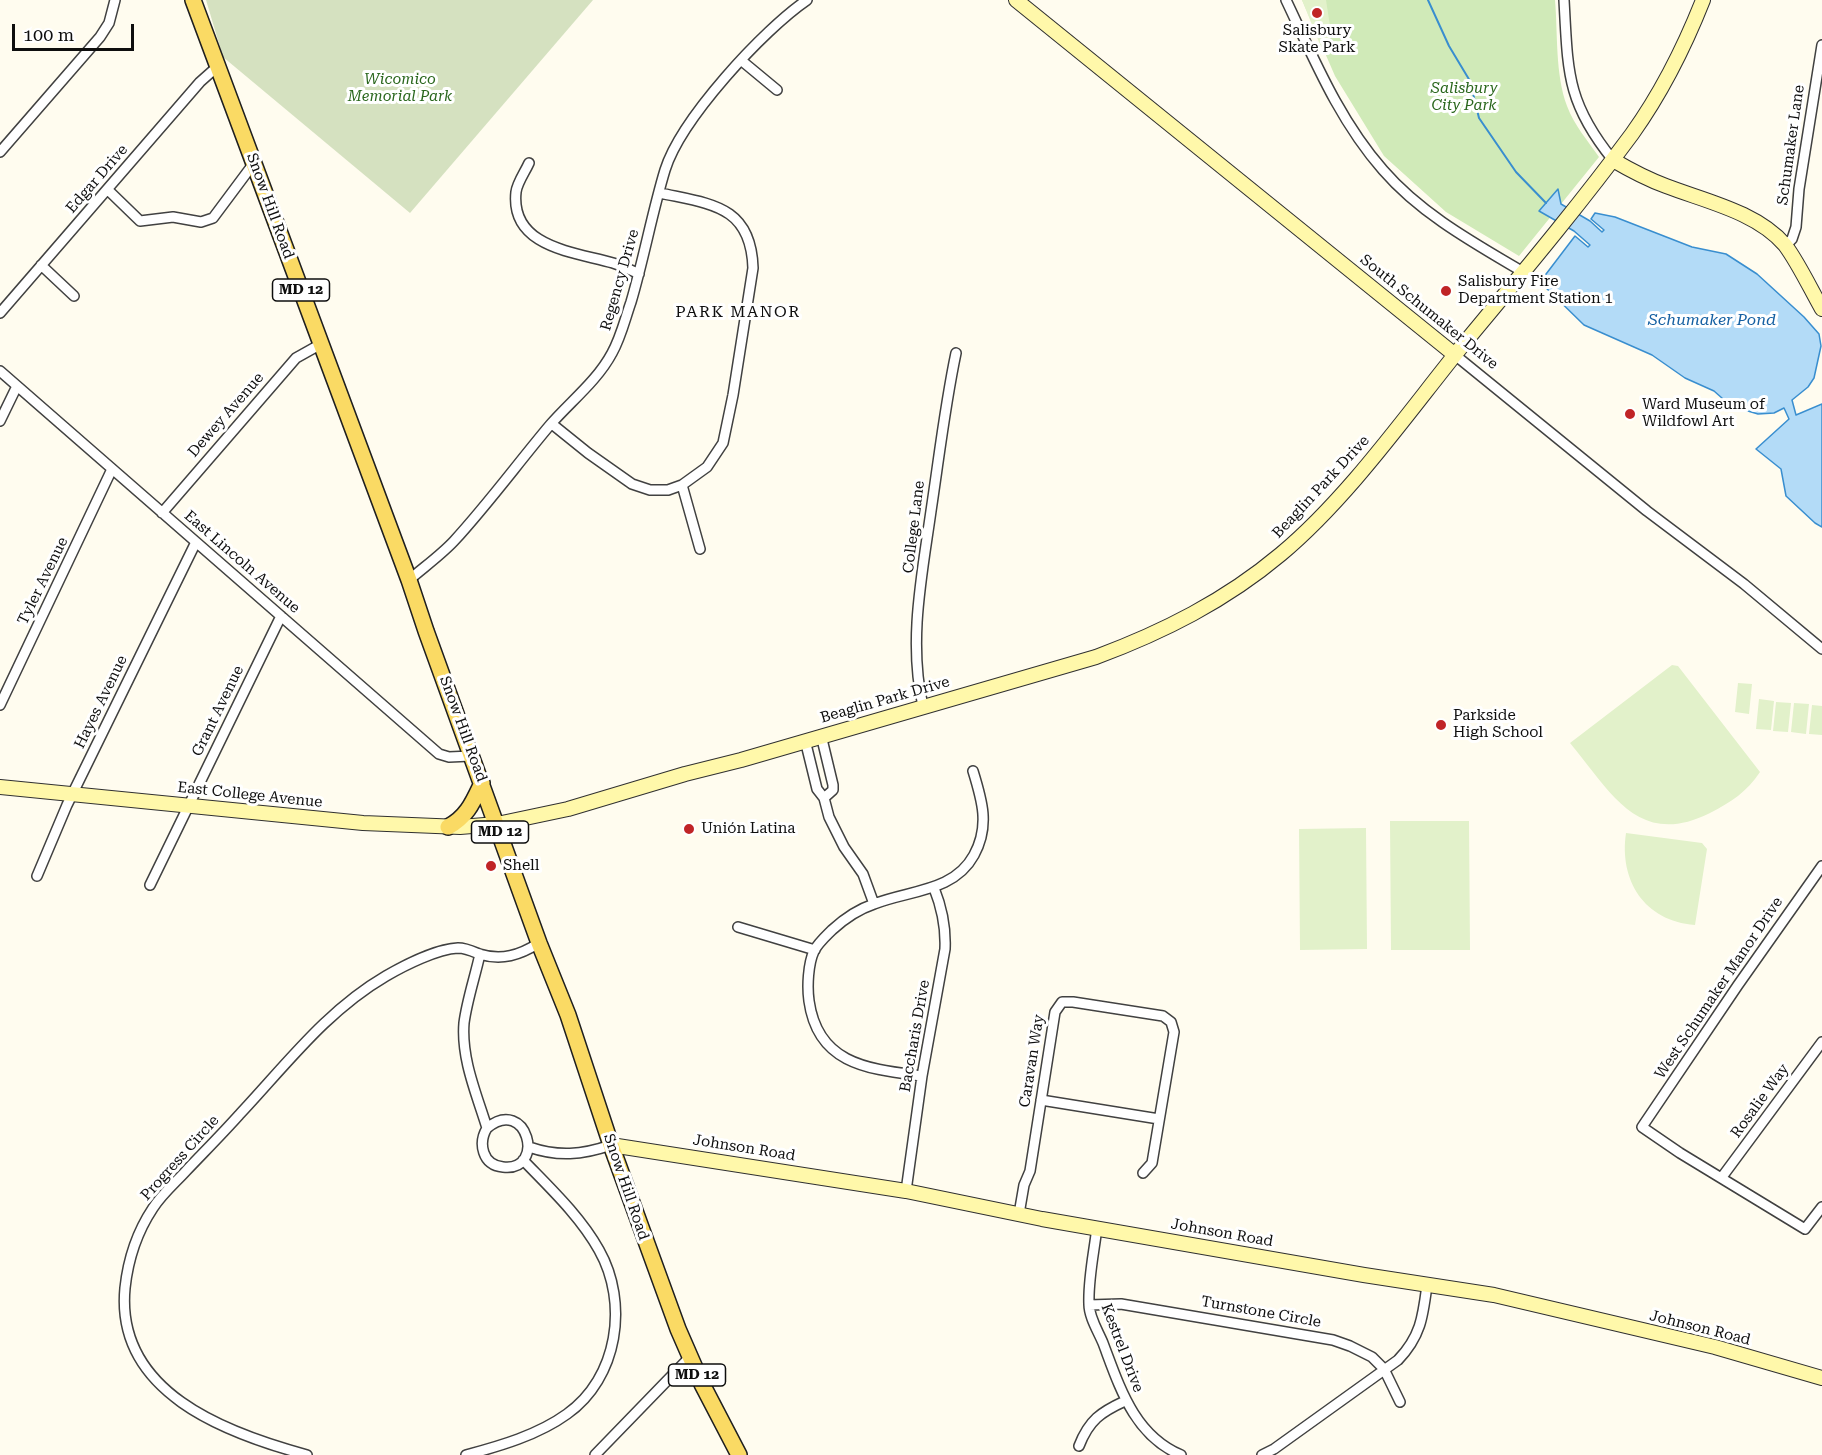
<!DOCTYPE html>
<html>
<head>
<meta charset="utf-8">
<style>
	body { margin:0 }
	#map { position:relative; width:1822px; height:1455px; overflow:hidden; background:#fffcef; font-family:"Roboto Serif",serif }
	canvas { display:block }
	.scale { position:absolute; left:12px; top:24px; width:122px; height:27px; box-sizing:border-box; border:3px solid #0e0e0e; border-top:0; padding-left:8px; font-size:18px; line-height:21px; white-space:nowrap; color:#0e0e0e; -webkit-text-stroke:4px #fff; paint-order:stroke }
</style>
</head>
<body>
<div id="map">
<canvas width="1822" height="1455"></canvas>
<div class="scale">100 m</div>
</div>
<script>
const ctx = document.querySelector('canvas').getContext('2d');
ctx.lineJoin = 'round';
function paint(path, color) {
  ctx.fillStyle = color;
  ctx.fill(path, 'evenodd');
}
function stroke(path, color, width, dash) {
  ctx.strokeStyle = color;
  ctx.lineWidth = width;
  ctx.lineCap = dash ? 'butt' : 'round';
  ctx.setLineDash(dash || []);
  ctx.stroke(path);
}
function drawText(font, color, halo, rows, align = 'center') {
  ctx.font = font + ' "Roboto Serif",serif';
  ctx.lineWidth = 6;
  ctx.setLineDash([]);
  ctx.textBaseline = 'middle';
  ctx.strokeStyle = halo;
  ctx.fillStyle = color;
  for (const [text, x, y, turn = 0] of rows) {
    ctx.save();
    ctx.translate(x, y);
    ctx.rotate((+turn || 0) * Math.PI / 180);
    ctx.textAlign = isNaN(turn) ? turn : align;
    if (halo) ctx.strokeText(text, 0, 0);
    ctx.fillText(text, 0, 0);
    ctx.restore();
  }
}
paint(new Path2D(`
	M1302 0H1555C1558 35 1555 73 1567 106 1574 125 1588 141 1599 157L1519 256 1446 212 1384 156 1335 76Z`), '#d0eab8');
paint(new Path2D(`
	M206 0H593L410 213 223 57Z`), '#d5e1c0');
paint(new Path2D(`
	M1302 0H1326L1330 26V43L1321 47Z
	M1672 665 1678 666 1760 772C1747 792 1731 802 1710 813 1638 849 1611 792 1570 743Z
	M1738 683 1752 684 1749 714 1735 712Z
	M1759 699 1774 701 1771 730 1756 729Z
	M1776 702 1791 703 1788 732 1773 731Z
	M1794 703 1809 704 1806 734 1791 732Z
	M1812 705 1822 706V735L1809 734Z
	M1390 821H1469L1470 950H1391Z
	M1366 828 1367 949 1300 950 1299 829Z
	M1626 833 1702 843 1707 849 1695 925C1644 921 1619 880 1626 833Z`), '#e2f1ca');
const water = new Path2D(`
	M1558 189 1561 204 1590 221 1602 232 1604 230 1591 219 1595 213 1615 217 1692 247 1726 254 1757 274 1804 317 1819 334 1821 346 1814 378 1808 387 1792 400 1796 415 1822 404V527L1815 523 1786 496 1781 469 1756 449 1789 419 1784 408 1774 413 1758 414 1731 406 1714 391 1685 378 1652 355 1584 325 1540 282 1575 236 1588 247 1590 245 1574 231 1539 211Z`);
paint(water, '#b3dbf7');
stroke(water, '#398ecf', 1.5);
stroke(new Path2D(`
	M1428 0 1449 46 1470 81 1479 118 1516 172 1546 203`), '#398ecf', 2);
const street = new Path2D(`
	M1286 0C1314 59 1339 120 1383 170 1421 214 1474 243 1523 272
	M1564 0C1568 71 1566 102 1613 160
	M742 61 777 90
	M0 152 100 37 109 23 115 0
	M529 163C525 172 517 183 516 192 510 248 576 252 613 263 622 266 631 270 639 274
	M108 190 140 221 173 217 201 222 213 218 254 163
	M1785 246 1792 239 1796 227 1799 189 1822 45
	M41 265 74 296
	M0 313 200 82 218 66
	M1455 355 1647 511 1744 584 1822 649
	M0 371 439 754 449 757 471 756
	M0 421 17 386
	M552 424 588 453 632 484 650 490H668L682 485 707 467 723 443 733 395 753 268C751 205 710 204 660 193
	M682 485 700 549
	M162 513 296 358 321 344
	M409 580C424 567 441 555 454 541 488 504 518 463 550 425 571 401 597 381 612 353 621 337 625 319 631 302 644 258 652 213 665 170 681 119 763 30 807 0
	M0 705 112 469
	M923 706C908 642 922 575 931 511 939 458 945 405 956 353
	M821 735 833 785V790L824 798
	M805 740 817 789 824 798 829 817 844 847 863 874 874 904
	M1822 866 1738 985 1642 1127 1680 1153 1805 1229 1822 1207
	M37 876 67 805 196 542
	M150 885 281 616
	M738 927 815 950
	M480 954C475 977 467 1000 464 1023 461 1059 477 1095 487 1128 478 1143 482 1165 503 1167 547 1172 527 1095 487 1128
	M922 1076C869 1069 818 1065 809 1001 807 987 808 964 814 951 818 943 826 936 832 930 844 919 859 909 874 904 909 890 954 892 974 855 990 826 982 800 973 771
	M1041 1100 1159 1119
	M529 1147C558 1157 582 1155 611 1145
	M1722 1177 1822 1042
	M906 1191 922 1076 945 949C946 927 942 908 934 888
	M1019 1214 1024 1185 1030 1171 1055 1012 1062 1002H1073L1163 1016 1171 1022 1174 1032 1152 1163 1143 1173
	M1097 1227C1094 1253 1088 1279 1089 1304 1089 1317 1098 1331 1103 1343 1120 1388 1134 1435 1181 1455
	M1089 1305 1121 1304 1333 1340 1350 1346 1372 1357 1384 1369 1400 1402
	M1079 1446C1089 1420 1101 1412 1125 1401
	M307 1455C225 1433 115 1392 125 1288 128 1260 137 1232 153 1208 162 1194 175 1183 186 1171 204 1152 222 1134 239 1115 286 1065 326 1011 386 976 405 965 437 949 458 948 466 948 472 951 479 954 502 961 520 955 539 943
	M466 1455C500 1446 538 1435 567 1414 618 1378 629 1303 599 1250 580 1216 550 1188 523 1160
	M595 1455 689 1358
	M1262 1455 1274 1449 1398 1360C1421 1336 1423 1316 1427 1285`);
const secondary = new Path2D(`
	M1016 0 1455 355
	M1613 160C1630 170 1647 179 1666 186 1705 201 1757 212 1785 245 1799 264 1810 288 1822 309
	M0 787 363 823 460 827 497 824 568 809 685 774 741 760 1096 657C1163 632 1225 601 1281 554 1348 498 1407 414 1462 346 1520 276 1578 207 1632 134 1662 92 1684 48 1703 0
	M611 1145 906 1191 1042 1219 1364 1275 1494 1295 1715 1347 1822 1378`);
const primary = new Path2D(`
	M193 0 409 580 426 631 539 943 568 1015 611 1145 678 1329 702 1384 739 1455
	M448 827C467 817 473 802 482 783`);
stroke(street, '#414141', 12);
stroke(secondary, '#303030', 16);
stroke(primary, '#1f1f1f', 18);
stroke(street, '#fff', 9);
stroke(secondary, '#fff8aa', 14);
stroke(primary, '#fada64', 15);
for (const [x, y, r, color] of [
	[1317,13,6,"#c02426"],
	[1446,291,6,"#c02426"],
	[1630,414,6,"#c02426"],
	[1441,725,6,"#c02426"],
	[689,829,6,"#c02426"],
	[491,866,6,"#c02426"]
]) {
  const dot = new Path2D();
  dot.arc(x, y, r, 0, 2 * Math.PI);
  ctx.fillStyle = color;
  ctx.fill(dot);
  stroke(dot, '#fff', 2);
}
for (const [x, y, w] of [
	[301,290,57],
	[500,832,57],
	[697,1375,57]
]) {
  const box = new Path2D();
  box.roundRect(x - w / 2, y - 11, w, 22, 4.5);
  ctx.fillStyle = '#fff';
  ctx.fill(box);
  stroke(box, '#0e0e0e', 1.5);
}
drawText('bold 14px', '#0e0e0e', null, [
	["MD 12",301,290],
	["MD 12",500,832],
	["MD 12",697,1375]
]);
drawText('15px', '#0e0e0e', '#fff', [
	["Salisbury",1317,31,"center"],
	["Skate Park",1317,48,"center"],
	["Salisbury Fire",1458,282],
	["Department Station 1",1458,299],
	["Ward Museum of",1642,405],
	["Wildfowl Art",1642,422],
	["Parkside",1453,716],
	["High School",1453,733],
	["Unión Latina",701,829],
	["Shell",503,866]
], 'left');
drawText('italic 15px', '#2a671d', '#fff', [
	["Wicomico",400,80],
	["Memorial Park",400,97],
	["Salisbury",1464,89],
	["City Park",1464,106]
]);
drawText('15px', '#0e0e0e', '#fff', [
	["Schumaker Lane",1791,145,-82],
	["Edgar Drive",97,179,-49],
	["Snow Hill Road",270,206,70],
	["Regency Drive",620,280,-74],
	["South Schumaker Drive",1429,312,39],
	["Dewey Avenue",226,415,-49],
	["Beaglin Park Drive",1321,487,-47],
	["College Lane",914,527,-83],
	["East Lincoln Avenue",242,562,41],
	["Tyler Avenue",43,581,-64],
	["Beaglin Park Drive",885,700,-16],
	["Hayes Avenue",101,702,-64],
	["Grant Avenue",218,711,-64],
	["Snow Hill Road",463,729,70],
	["East College Avenue",250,795,6],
	["West Schumaker Manor Drive",1719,988,-56],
	["Baccharis Drive",915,1036,-80],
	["Caravan Way",1032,1061,-81],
	["Rosalie Way",1760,1101,-54],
	["Johnson Road",744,1148,9],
	["Progress Circle",180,1158,-48],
	["Snow Hill Road",626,1187,71],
	["Johnson Road",1222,1233,10],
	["Turnstone Circle",1261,1312,10],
	["Johnson Road",1700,1328,14],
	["Kestrel Drive",1122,1348,69]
]);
ctx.letterSpacing = '1.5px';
drawText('16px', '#0e0e0e', '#fff', [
	["PARK MANOR",738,312]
]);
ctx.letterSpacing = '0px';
drawText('italic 16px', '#1560a2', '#fff', [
	["Schumaker Pond",1712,320]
]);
</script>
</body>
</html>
